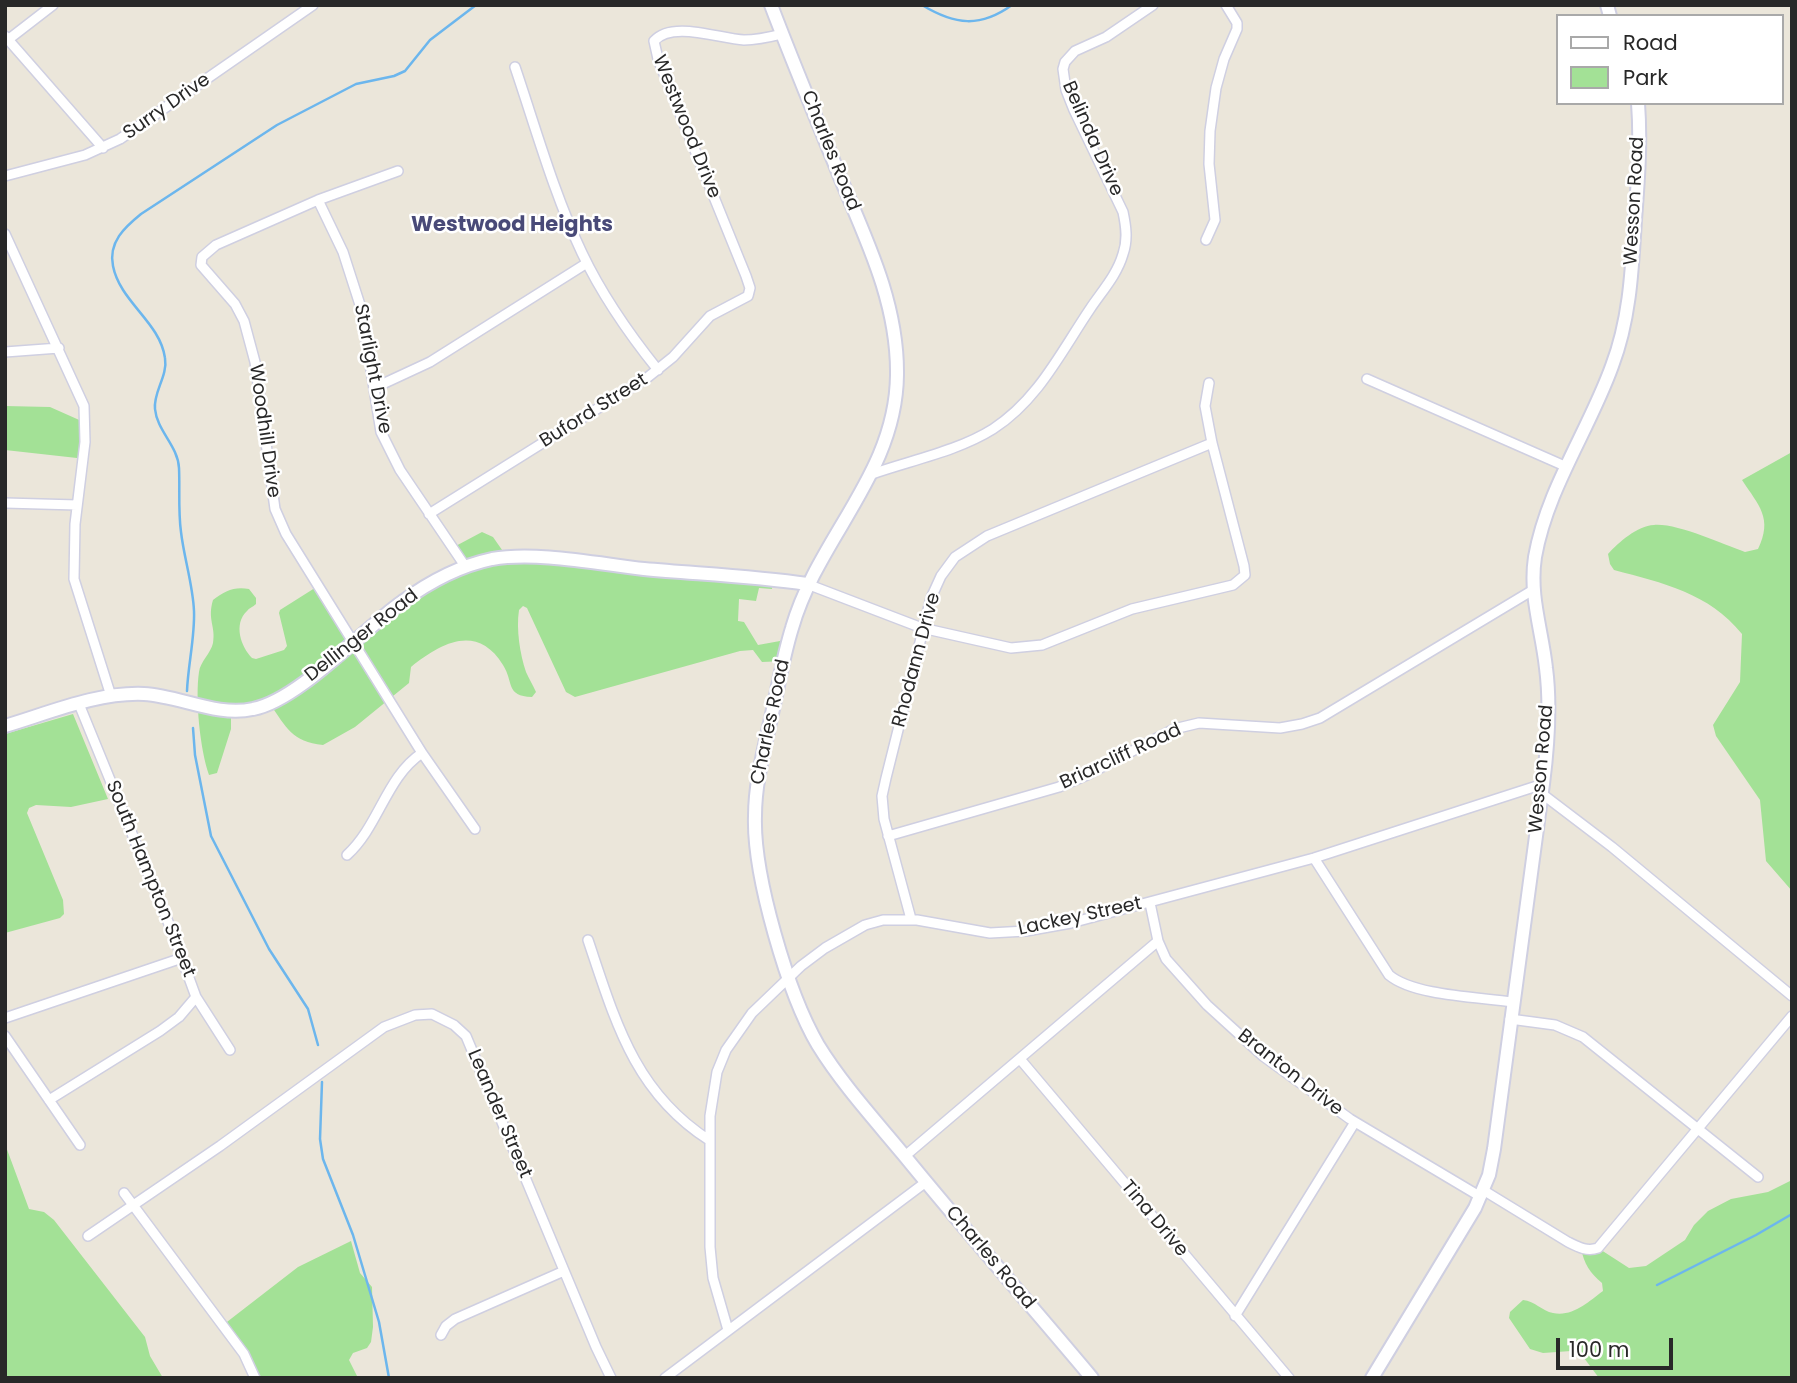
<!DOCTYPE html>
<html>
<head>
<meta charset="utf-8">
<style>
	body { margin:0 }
	#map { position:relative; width:1797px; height:1383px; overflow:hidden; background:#ebe6da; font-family:Poppins,sans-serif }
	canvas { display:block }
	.frame { position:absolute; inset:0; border:7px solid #282828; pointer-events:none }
	.legend { position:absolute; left:1556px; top:14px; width:228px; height:91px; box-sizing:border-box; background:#fff; border:2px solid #a9a9a9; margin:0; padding:9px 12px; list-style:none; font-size:21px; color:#282828 }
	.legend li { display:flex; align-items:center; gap:14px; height:35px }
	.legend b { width:35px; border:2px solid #a9a9a9 }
	.scale { position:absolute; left:1556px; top:1338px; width:117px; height:32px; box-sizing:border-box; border:4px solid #282828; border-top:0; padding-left:9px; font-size:21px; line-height:24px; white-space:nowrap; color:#282828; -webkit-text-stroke:5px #fff; paint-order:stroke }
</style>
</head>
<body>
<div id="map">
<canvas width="1797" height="1383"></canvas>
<div class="frame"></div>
<ul class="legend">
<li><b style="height:9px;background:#fff"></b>Road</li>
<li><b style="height:19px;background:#a3e196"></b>Park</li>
</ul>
<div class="scale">100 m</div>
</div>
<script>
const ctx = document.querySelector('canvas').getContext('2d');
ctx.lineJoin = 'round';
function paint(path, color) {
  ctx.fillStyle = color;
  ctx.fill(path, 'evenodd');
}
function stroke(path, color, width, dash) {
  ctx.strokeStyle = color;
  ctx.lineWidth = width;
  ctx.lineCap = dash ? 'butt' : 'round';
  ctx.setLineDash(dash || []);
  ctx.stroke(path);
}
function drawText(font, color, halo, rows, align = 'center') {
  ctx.font = font + ' Poppins,sans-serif';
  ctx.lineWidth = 5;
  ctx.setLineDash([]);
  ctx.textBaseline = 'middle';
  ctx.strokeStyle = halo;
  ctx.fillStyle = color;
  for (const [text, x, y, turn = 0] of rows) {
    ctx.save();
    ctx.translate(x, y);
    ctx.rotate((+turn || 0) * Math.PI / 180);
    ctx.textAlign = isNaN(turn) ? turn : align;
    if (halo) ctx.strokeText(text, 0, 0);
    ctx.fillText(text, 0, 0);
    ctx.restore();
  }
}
paint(new Path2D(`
	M5 406 50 407 86 423V459L5 450Z
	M1792 452V891L1766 861 1760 800 1716 736 1713 725 1740 682 1742 634C1709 593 1663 583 1614 570L1610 564 1608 554C1619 542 1637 526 1654 525 1677 523 1722 544 1745 552L1758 549C1773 518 1759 506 1742 480Z
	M482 532 493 537 507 557 773 579 772 589 759 588 756 601 739 599 738 621 744 622 758 645 780 641 784 638V661L762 662 753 650 740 651 575 697 566 692 527 608 523 606 519 610C516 629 520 654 526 672 529 679 533 685 536 692L532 697C505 696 514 682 503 665 477 623 441 643 411 667L409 683 355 727 323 745C292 742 286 727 270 704L231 710V729L217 773 209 775C200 749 195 699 199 672 200 662 211 653 213 643 216 626 207 620 213 600 224 591 235 586 249 589L256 598V604C253 607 249 608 247 611 233 624 241 647 252 658L256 659 284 650 287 646 279 613 280 610 318 586 353 642 464 566 452 548Z
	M73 714 108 799 71 807 36 805 29 808 27 813 63 900 64 914 60 918 5 933V734Z
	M5 1144 29 1209 44 1212 54 1220 145 1337 150 1356 163 1378H5Z
	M1792 1180V1378H1599L1584 1358 1571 1351 1543 1353 1530 1349 1509 1318 1510 1312 1523 1300C1535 1301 1542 1311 1553 1313 1573 1317 1588 1302 1603 1291L1602 1283C1590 1273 1584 1264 1581 1248H1598L1629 1268 1646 1266 1685 1240 1694 1225 1708 1211 1731 1199 1768 1192Z
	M351 1241 360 1273 372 1287 373 1327 371 1342 367 1348 353 1353 349 1360 358 1378H255L223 1325 298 1267Z`), '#a3e196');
stroke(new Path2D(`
	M922 5C955 25 980 28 1012 5
	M187 691C188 665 195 637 194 611 193 585 184 558 181 532 178 510 180 489 179 468 178 446 157 431 155 409 153 392 168 376 165 358 160 322 120 302 113 266 108 242 125 227 141 214L277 125 356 84 394 76 405 71 430 40 476 5
	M193 728 195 755 211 836 269 949 308 1009 318 1045
	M322 1082 320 1139 323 1159 353 1235 379 1322 389 1378
	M1657 1285 1756 1235 1792 1214`), '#6cb6ed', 2.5);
const street = new Path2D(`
	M5 36 103 148
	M9 39 53 5
	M515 67C536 129 554 194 582 253 602 295 629 334 658 370
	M398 171 318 200 216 245 202 257 201 265 235 304 244 321 255 362 275 509 286 534 422 753 475 829
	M5 176 85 155 120 139 313 5
	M318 200 343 252 361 308 381 432 400 470 465 566
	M5 234 84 406 85 442 75 524 74 579 111 696
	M1206 240 1215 220 1209 164 1210 131 1216 88 1224 59 1237 29V23L1226 5
	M5 352 59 348
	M1367 379 1567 467
	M374 388 430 362 587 263
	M872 474C912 460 958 451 993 429 1038 400 1061 352 1090 309 1102 291 1117 275 1123 254 1128 240 1126 226 1123 212L1074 110 1066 90 1063 69 1065 62 1075 51 1106 37 1153 5
	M5 503 77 505
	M429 514 648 377 673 357 710 316 748 296 750 288 746 276 658 59 654 41C672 20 720 39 744 40 757 40 770 37 782 34
	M807 584 922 628 1011 648 1042 645 1132 609 1233 585 1245 575 1244 566 1212 443 1205 406 1209 383
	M79 704 173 934 196 997 230 1050
	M1541 793 1612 847 1792 996
	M888 836 1059 787 1087 775 1174 729 1199 723 1280 728 1302 724 1320 718 1533 590
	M347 855C379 826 386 777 422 753
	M1314 858 1389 975C1414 996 1479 997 1512 1002
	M1150 903 1158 941 1166 959 1207 1005 1263 1056 1350 1119 1481 1197
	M911 919 884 819 882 796 886 778 931 598 941 576 955 557 987 536 1212 443
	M588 940C615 1020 634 1092 709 1140
	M5 1018 182 958
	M1510 1019 1555 1025 1583 1037 1758 1177
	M5 1036 80 1145
	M1020 1059 1289 1378
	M49 1100 160 1031 179 1017 196 997
	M905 1156 1158 941
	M1483 1190 1568 1242C1578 1247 1587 1252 1598 1248L1792 1016
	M124 1193 244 1354 255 1378
	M88 1236 220 1146 384 1027 415 1015 432 1014 454 1025 466 1036 596 1347 611 1378
	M1235 1316 1355 1122
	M728 1330 713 1278 710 1247V1116L717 1072 726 1050 752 1013 801 966 825 948 865 925 883 920H917L990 933 1026 931 1071 923 1314 858 1543 784
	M441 1335 446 1326 455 1319 564 1271
	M665 1378 926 1182`);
const secondary = new Path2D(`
	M771 5C793 63 817 120 840 177 867 241 898 304 897 375 896 474 818 537 792 628 783 657 778 688 771 718 764 750 755 783 755 816 753 875 788 994 818 1045 842 1084 874 1119 903 1154 965 1230 1029 1303 1092 1378
	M1607 5 1610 16
	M5 726C49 713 97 692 144 694 180 696 217 717 253 709 299 700 362 630 402 602 429 582 459 566 492 559 536 551 599 564 644 569 699 574 753 576 807 584
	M1372 1378 1475 1208 1489 1175 1494 1149 1543 784C1548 745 1551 706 1546 668 1542 630 1529 596 1535 557 1547 489 1589 430 1612 366 1630 319 1632 269 1635 220 1638 181 1641 142 1638 103`);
stroke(street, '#cfcfe1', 12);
stroke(secondary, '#cfcfe1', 16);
stroke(street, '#fff', 9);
stroke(secondary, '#fff', 12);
drawText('19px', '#282828', '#fff', [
	["Surry Drive",167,107,-35],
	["Westwood Drive",686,127,68],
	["Belinda Drive",1092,139,66],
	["Charles Road",830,151,68],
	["Wesson Road",1635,201,-87],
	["Starlight Drive",372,369,79],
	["Buford Street",594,411,-32],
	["Woodhill Drive",264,431,82],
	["Dellinger Road",362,636,-38],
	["Rhodann Drive",917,660,-75],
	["Charles Road",771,722,-78],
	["Briarcliff Road",1121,757,-25],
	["Wesson Road",1542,769,-85],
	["South Hampton Street",150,879,68],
	["Lackey Street",1080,917,-12],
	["Branton Drive",1290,1073,38],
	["Leander Street",499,1114,67],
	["Tina Drive",1154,1219,50],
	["Charles Road",990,1258,50]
]);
drawText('bold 21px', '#494a78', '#fff', [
	["Westwood Heights",512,226]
]);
</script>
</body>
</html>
